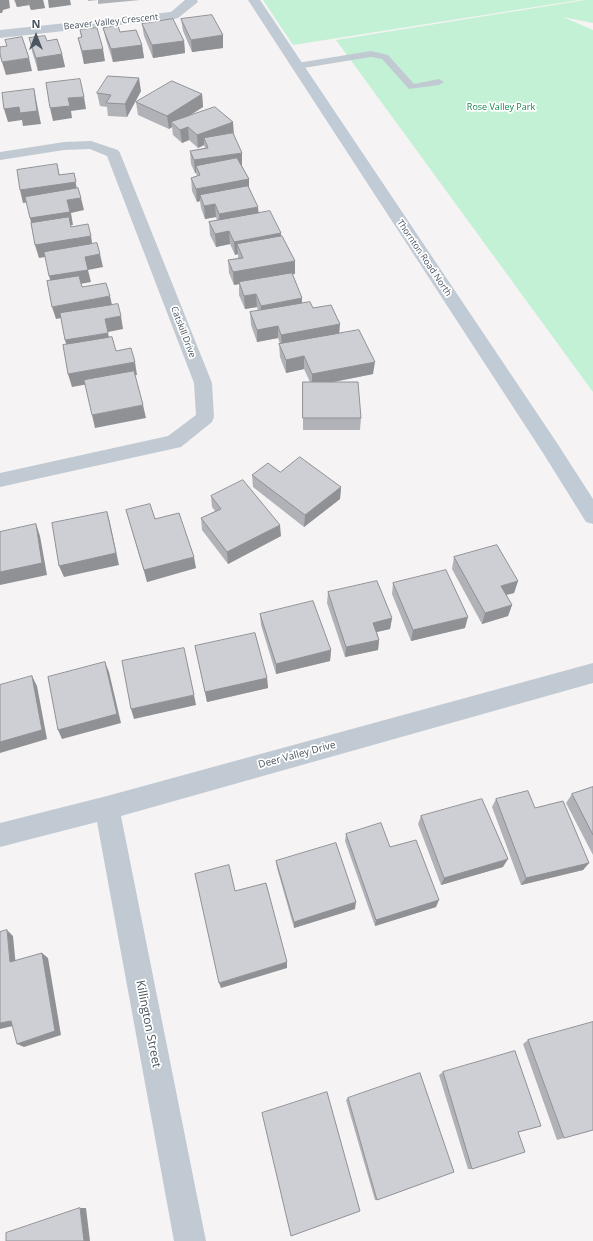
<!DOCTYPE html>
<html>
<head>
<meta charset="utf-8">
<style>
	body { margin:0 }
	#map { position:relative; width:593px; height:1241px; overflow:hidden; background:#f5f3f3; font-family:"Open Sans",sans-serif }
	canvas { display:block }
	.north { position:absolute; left:16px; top:16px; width:40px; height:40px; -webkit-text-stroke:3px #fff; paint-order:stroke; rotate:0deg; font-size:11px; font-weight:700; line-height:16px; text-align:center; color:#4a5661 }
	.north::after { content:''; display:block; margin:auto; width:14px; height:18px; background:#4a5661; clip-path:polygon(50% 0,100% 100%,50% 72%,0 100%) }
</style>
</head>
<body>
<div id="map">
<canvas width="593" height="1241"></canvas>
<div class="north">N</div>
</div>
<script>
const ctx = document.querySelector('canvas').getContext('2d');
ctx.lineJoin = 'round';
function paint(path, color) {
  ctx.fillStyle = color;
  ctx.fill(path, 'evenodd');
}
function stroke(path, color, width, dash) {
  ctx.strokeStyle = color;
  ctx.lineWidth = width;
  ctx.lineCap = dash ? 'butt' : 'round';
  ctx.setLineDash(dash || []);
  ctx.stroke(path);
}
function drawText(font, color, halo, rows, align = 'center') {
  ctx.font = font + ' "Open Sans",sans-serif';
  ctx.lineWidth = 3.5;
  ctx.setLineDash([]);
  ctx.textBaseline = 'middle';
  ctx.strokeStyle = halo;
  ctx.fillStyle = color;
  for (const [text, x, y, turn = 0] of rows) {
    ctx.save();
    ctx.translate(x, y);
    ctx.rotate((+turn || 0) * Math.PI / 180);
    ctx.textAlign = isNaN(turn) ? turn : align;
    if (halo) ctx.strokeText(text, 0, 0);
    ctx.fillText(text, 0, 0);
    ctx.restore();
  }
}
paint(new Path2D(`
	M263 0H579L293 45Z
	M585 0H593V23L563 17 593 30V392L336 40Z`), '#c3f1d5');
paint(new Path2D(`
	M371 51 388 55 414 84 439 79 444 82 439 85 409 89 382 59 371 57 297 69 293 66 297 63Z`), '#c1cad2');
paint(new Path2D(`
	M185 0H197L198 2 178 18 174 19 0 38V30L171 12Z
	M91 141 118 150 120 153 212 383 214 417 212 422 181 447 0 487V473L168 436 196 415 194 383 107 156 90 149 64 150 0 160V152L64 142Z
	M593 663V683L121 816 206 1241H174L97 822 0 847V823L107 796Z`), '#c1cad2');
paint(new Path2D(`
	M248 0H260L557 443 593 499V524L586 522 543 453Z`), '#c1cbd6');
paint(new Path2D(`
	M14 0H43L45 8 31 10 29 5 17 7Z
	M88 0H140L98 4V0L88 1Z
	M181 19 223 35V48L192 52 183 31Z
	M142 24 184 41 185 53 153 58 144 36Z
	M103 28 120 32 142 45 144 58 113 62 106 40Z
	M80 30 105 61 84 64 78 38 81 37Z
	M29 38 47 41 62 54 65 67 38 71 32 51Z
	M141 91 127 117 108 116 107 107 100 106 97 93Z
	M202 94 203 107 189 116 234 135 242 165V166L249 179V188L259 213 281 236 295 261V274H292L302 303 313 308 339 333 373 374 334 382 361 418 360 430H303V395L310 382 304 369 286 373 280 357 279 344H280L278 338 257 342 251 325 250 312 258 311 257 307 245 309 239 295V284L234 285 229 273 228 260 238 258V254L235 255 230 244 216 247 210 235 209 222 217 220 216 217 205 219 201 208 200 201 197 202 192 191 191 178 197 176 196 173H195L191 164 190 151 205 148 204 145 198 148 189 140 182 143 173 135 172 127 169 129 138 115 136 102Z
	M280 472 341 487 340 499 304 527 253 487 252 475Z
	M211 496 281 536 228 564 202 530 201 518 215 511 212 507Z
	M126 510 155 519 196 568 147 582Z
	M454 557 518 581 514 593 506 595 512 605 508 616 482 624 452 569Z
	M393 583 465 628 411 641 392 594Z
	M328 592 392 618 390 629 377 632 379 640 378 650 345 657 327 603Z
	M260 614 331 650 330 661 276 674 261 625Z
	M195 646 267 678 268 688 207 702Z
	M593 787V855L566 803 572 794Z
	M496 799 589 863 583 870 521 885 492 807Z
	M421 816 503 867 441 885 418 824Z
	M346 834 390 847 436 907 375 926 345 841Z
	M276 861 355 909 294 928 277 868Z
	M528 1040 564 1138 557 1140 523 1044Z
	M443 1072 518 1132 472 1169H468L439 1075Z
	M348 1098 377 1200H375L346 1100Z`), '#b0b2b7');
paint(new Path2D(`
	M0 0H9L10 8 3 10 2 13H0Z
	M15 0H28L29 5 17 7Z
	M28 0H43L45 8 31 10Z
	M48 0H70L71 5 49 8Z
	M223 35V48L192 52 191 40Z
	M184 41 185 53 153 58 152 45Z
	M142 45 144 58 113 62 111 49Z
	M103 49 105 61 84 64 82 51Z
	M62 54 65 67 38 71 36 58Z
	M29 58 32 71 6 75 2 62Z
	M139 78 141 91 127 117 125 104Z
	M34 89 41 124 23 126 22 120 8 122 4 109Z
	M202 94 203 107 174 125 171 122 172 127 169 129 167 116Z
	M84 97 86 109 71 111 72 118 53 121 50 108 68 98Z
	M233 122 234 135 207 145 204 138V145L198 148 197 135Z
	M188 127 189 140 182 143 180 130Z
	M242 153V165L199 172 196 166V173H195L194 160Z
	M57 164 60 177 74 173 78 195 23 203 20 190Z
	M249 179V192L200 195V201L197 202 196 189Z
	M81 198 84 210 71 213 73 225H71L74 239 91 236 93 249 39 258 35 245 33 231 30 218 67 200Z
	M215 204 216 217 205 219 204 206Z
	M258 207 259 219 220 227 219 214Z
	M229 231 230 244 216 247 215 234Z
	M281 233V246L237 244 238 254 235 255 234 242Z
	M100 254 103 267 88 270 91 282 53 289 49 276 85 257Z
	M295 261V274L239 284V282V284L234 285 233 272Z
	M256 294 257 307 245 309 244 296Z
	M110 296 113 309 56 319 52 307Z
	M302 298V311L261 318V306Z
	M121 316 123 329 108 332 105 319Z
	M340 324 339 337 282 347 281 335Z
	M278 326V338L257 342V330Z
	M108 333 111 346 69 353 65 340Z
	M304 356V369L286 373V360Z
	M135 362 137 375 72 387 68 374Z
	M375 362 373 374 312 386V374Z
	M143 405 146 418 95 428 92 415Z
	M341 487 340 499 304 527 305 515Z
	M107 512 110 523 119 565 64 577 59 566Z
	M36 524 40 536 47 575 0 585V572Z
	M280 525 281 536 228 564 227 552Z
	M194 557 196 568 147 582 144 570Z
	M518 581 514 593 497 597 501 586Z
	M512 605 508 616 482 624 485 613Z
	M468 617 465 628 411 641 413 630Z
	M392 618 390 629 372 633 373 623Z
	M379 640 378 650 345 657 346 647Z
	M331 650 330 661 276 674V664Z
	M105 662 109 672 121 723 62 739 58 730Z
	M32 676 37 686 47 739 0 753V742Z
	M267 678 268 688 207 702 205 692Z
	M194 695 196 705 134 719 131 709Z
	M508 859 503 867 441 885 444 878Z
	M589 863 583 870 521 885 526 878Z
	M439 900 436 907 375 926 376 920Z
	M356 902 355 909 294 928V922Z
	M7 930 13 936 16 967 10 962Z
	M42 953 48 958 61 1035 24 1047 17 1044Z
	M287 962V968L221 988 219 983Z
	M11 1021 17 1025 0 1029V1023Z
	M80 1208H86L90 1241H84Z`), '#909195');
const building = new Path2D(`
	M212 15 223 35 191 40 181 19Z
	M173 19 184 41 152 45 142 24Z
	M118 26 120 32 136 30 142 45 111 49 103 28Z
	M97 28 103 49 82 51 78 38 82 37 80 30Z
	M45 36 47 41 57 39 62 54 36 58 29 38Z
	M22 37 29 58 2 62 0 54V47L7 46 5 40Z
	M108 76 139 78 125 104 106 103 111 95 97 93Z
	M80 79 84 97 68 98 70 106 50 108 46 83Z
	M172 81 202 94 167 116 136 102Z
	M34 89 37 111 20 113 19 107 4 109 2 93Z
	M215 107 233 122 197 135 188 127 180 130 171 122Z
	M233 133 242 153 194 160 190 151 208 148 204 138Z
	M237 158 249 179 196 189 191 178 200 175 196 166Z
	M57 164 59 175 74 173 76 182 20 190 17 170Z
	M248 186 258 207 219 214 215 204 204 206 200 195Z
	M78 188 81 198 67 200 70 212 30 218 25 197Z
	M270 211 281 233 234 242 229 231 215 234 209 222Z
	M69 217 71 227 88 224 91 236 35 245 31 223Z
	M282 236 295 261 233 272 228 260 243 258 237 244Z
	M97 243 100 254 85 257 88 270 49 276 44 252Z
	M292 273 302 298 261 306 256 294 244 296 239 282Z
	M79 276 82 287 106 283 110 296 52 307 47 281Z
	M310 302 313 308 331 305 340 324 281 335 278 326 257 330 250 312Z
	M118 304 121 316 105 319 108 333 65 340 60 313Z
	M359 330 375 362 312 374 304 356 286 360 279 344Z
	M112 337 116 351 131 348 135 362 68 374 63 345Z
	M134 371 143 405 92 415 84 380Z
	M303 382H358L361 418H303Z
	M300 457 341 487 305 515 252 475 268 463 280 472Z
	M243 480 280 525 227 552 201 518 221 509 211 496Z
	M150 504 155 519 179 513 194 557 144 570 126 510Z
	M107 512 116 553 59 566 52 523Z
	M36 524 42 563 0 572V532Z
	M497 545 518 581 501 586 512 605 485 613 454 557Z
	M446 570 468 617 413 630 393 583Z
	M377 581 392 618 373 623 379 640 346 647 328 592Z
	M313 601 331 650 276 664 260 614Z
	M255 633 267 678 205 692 195 646Z
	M184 648 194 695 131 709 122 661Z
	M105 662 117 714 58 730 48 677Z
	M32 676 42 730 0 742V685Z
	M593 787V835L572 794Z
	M528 791 535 808 563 801 589 863 526 878 496 799Z
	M482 799 508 859 444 878 421 816Z
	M381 823 390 847 416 840 439 900 376 920 346 834Z
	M336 843 356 902 294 922 276 861Z
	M229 865 235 891 266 883 287 962 219 983 195 874Z
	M7 930 10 962 42 953 55 1031 17 1044 11 1021 0 1023V932Z
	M593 1022V1130L564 1138 528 1040Z
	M515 1051 541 1126 518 1132 525 1152 472 1169 443 1072Z
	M420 1073 454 1172 377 1200 348 1098Z
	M327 1092 360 1211 291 1236 262 1113Z
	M80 1208 84 1241H6V1233Z`);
paint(building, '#cdcfd5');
stroke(building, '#909195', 1);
drawText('9px', '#4a5661', '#fff', [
	["Beaver Valley Crescent",111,22,-6],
	["Thornton Road North",424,258,56],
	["Catskill Drive",183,332,69]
]);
drawText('9px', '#17864f', '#fff', [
	["Rose Valley Park",501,107]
]);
drawText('10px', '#4a5661', '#fff', [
	["Deer Valley Drive",297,755,-15]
]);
drawText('12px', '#4a5661', '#fff', [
	["Killington Street",148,1024,79]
]);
</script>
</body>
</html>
